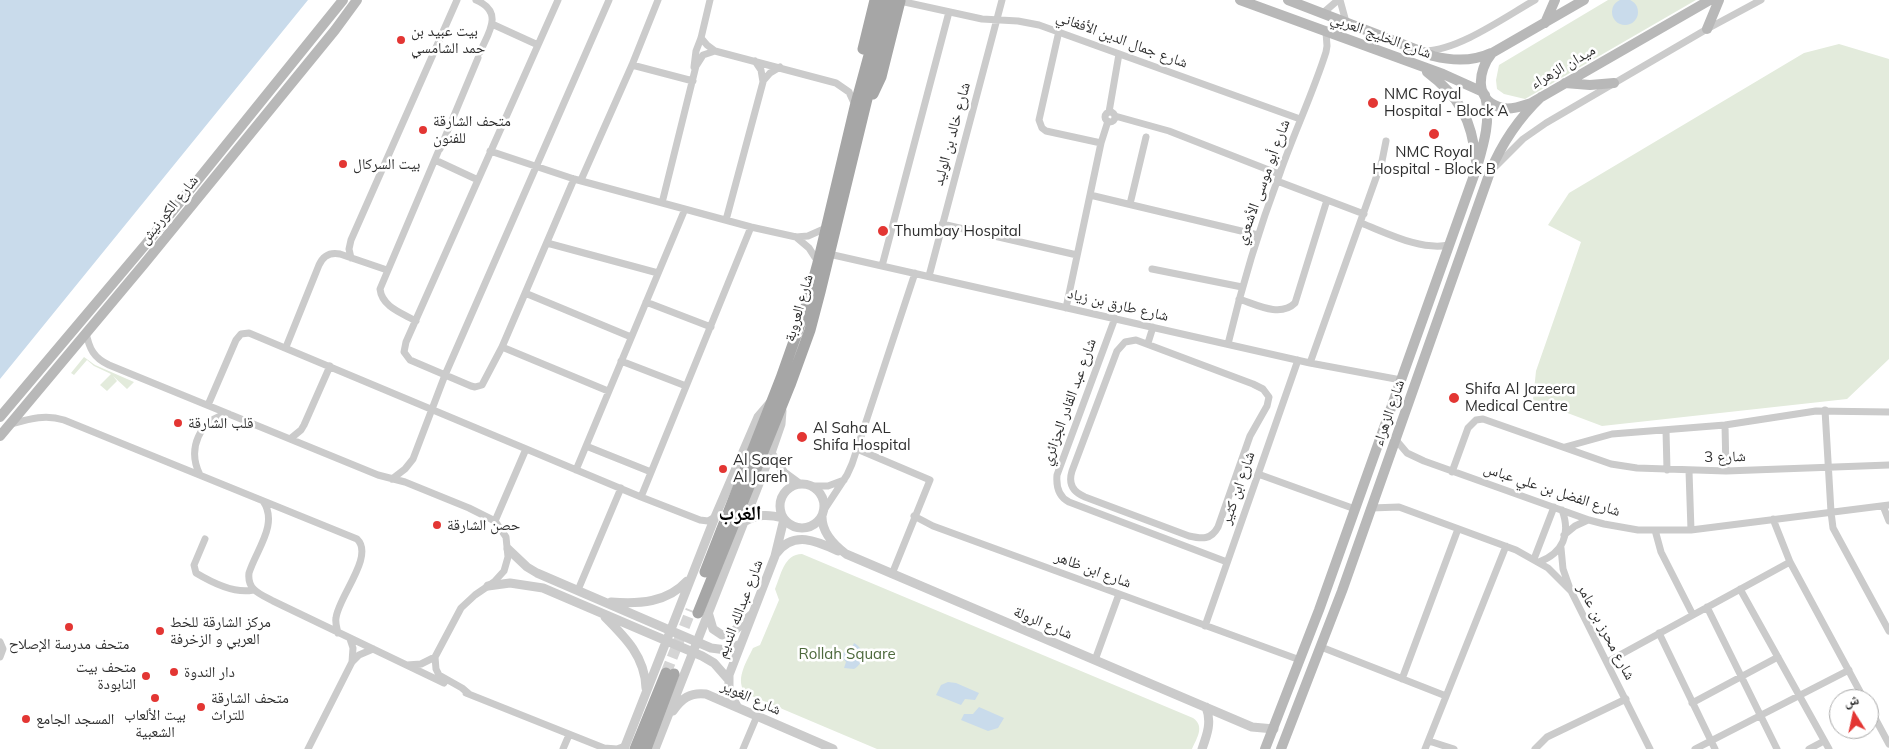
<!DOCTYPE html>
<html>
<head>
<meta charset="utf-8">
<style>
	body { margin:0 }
	#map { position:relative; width:1889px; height:749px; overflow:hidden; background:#fff; font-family:Mulish,"Noto Naskh Arabic",sans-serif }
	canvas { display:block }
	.north { position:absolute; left:1829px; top:689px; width:50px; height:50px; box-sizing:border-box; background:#fff; border:1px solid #ababab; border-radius:50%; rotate:350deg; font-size:14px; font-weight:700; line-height:20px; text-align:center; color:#2e2e2e }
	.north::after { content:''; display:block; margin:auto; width:18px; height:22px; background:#e33633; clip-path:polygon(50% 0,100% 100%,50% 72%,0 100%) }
</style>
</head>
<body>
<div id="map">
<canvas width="1889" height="749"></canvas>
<div class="north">ش</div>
</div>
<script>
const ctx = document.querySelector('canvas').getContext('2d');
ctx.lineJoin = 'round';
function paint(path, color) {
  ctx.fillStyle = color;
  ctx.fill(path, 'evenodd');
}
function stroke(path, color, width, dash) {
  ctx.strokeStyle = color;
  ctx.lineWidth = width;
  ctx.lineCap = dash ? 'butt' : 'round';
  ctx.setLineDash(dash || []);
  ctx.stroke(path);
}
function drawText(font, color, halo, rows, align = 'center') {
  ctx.font = font + ' Mulish,"Noto Naskh Arabic",sans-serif';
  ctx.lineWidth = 5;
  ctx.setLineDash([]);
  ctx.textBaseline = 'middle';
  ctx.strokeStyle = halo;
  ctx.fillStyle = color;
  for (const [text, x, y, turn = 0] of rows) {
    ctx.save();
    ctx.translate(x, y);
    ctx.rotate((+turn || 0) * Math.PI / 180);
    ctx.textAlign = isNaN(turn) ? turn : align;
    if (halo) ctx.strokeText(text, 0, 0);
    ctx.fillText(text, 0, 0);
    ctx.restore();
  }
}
paint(new Path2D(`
	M1608 0H1696L1525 99 1504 94 1497 89 1496 80 1499 65Z
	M1839 44 1889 59V359L1847 399 1602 426 1533 400 1536 371 1581 242 1548 225 1569 193 1804 53Z
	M84 357 95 365 134 382 127 389 113 376 117 381 107 391 100 385 111 374 94 366 87 360 74 375 71 373Z
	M802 554 1193 718C1205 726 1197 738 1192 749H877L747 694C733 682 747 661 753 648L760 645 779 600 775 589C781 575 784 554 802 554Z`), '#e3ebdc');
paint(new Path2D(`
	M1612 12a13 13 0 1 1 26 0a13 13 0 1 1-26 0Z
	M0 0H308L0 379Z
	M854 643C866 650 865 662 854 669L844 668 846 662 842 657C843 652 846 649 851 650Z
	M948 682 956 683 979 693 975 700 965 699 961 705 936 695 941 685Z
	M979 707 1004 718 998 728 988 731 961 720 964 714H973Z`), '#c9dbeb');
stroke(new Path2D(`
	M666 673 691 610`), '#d5d5d5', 11, [11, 5.5]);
stroke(new Path2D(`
	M476 0C504 12 489 32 480 52
	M558 0 406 342 404 352 410 360 471 386 475 387 482 385 502 347 574 179
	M1340 0 1346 22
	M900 1 982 19 1018 21 1039 25 1300 119
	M1323 13 1338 0
	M492 24 538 45
	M1059 31 1039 120 1042 128 1046 131 1101 143
	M701 38 707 45 715 51 836 83 849 92 855 105
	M1425 51C1459 50 1505 17 1535 0
	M632 65 693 81
	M694 67 696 51 701 38 710 0
	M763 81 770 73 780 67
	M1109 112 1119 54
	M1105 117a5 5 0 1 1 10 0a5 5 0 1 1-10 0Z
	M1115 116 1169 131 1279 174
	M440 149 478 58
	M490 151 574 179 751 227 796 237 808 236 826 228
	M435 160 478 180
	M1494 168 1523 139 1546 123 1707 29 1761 0
	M581 180 632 65 658 0
	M1277 181 1364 214
	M1090 195 1258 235
	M662 203 696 66 703 55 715 51
	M1130 204 1146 137
	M726 220 763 82 761 70 755 61
	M1361 223C1387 233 1421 251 1449 245
	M942 224 1077 255
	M796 237 809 248 818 262
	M547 243 658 273
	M829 254 1310 363 1401 380
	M351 258 349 249 351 240 457 0
	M882 266 949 12
	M1152 269 1242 287
	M929 276 1002 0
	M525 293 631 337
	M1239 299C1255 304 1280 318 1295 303L1327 200
	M646 302 711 327
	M1066 308 1101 143 1108 121
	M1115 318 1057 475C1056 487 1059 497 1069 502L1227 562
	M416 321C402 313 382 307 380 289L438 152
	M86 332C89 349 94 358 109 365L378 475 405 482 469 508 495 521 506 537 508 557 504 571 494 582 475 595 461 608 435 657 436 669 439 675 462 688 469 694
	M1136 340 1253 384 1263 389 1269 397 1267 406 1250 436 1218 527C1211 540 1202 539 1189 536L1085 497C1073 492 1068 484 1072 471L1117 351 1125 342Z
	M1148 343 1153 327
	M1228 344C1242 285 1259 229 1280 173 1294 133 1313 93 1326 52L1327 46 1326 32
	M286 347 319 265C323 256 330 252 340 254L387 270
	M502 347 608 391
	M621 361 686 386
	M1310 363 1382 161 1386 141
	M208 405 236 340 241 334 249 333 641 497 700 520 708 521 715 517
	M1825 410 1831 512 1833 528 1889 631
	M11 424C29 419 45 414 64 420L357 539C375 556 338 597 336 618 335 623 337 628 338 633
	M1725 425 1726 471
	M1666 430 1667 470
	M290 439 301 430 304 425 330 366
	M1396 440 1407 453 1424 461 1589 520 1604 524 1638 530H1691L1889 505
	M586 446 651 472
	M1565 447 1612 434 1725 425 1816 411 1889 412
	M857 449 930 480 892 574
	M576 470 685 209
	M1689 471 1691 530
	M1452 472 1468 428 1476 420 1483 419 1611 464 1637 468 1726 471 1889 465
	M1258 474 1355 509
	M200 475C187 449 199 419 229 414
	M392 479 405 469 413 459 445 375 609 0
	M813 486H828L844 480
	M641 497 751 227
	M263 501C279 524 256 550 249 573 247 590 260 594 273 601L444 683
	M1883 506 1889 521
	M1371 508 1399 507 1516 550 1548 568 1571 591 1650 749
	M824 510 847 475 852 464 915 273
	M914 516 933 526 1300 660
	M1773 519 1790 562 1864 699
	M495 521 526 449
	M1655 530 1661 552 1693 615
	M1564 535 1575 526 1588 520
	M205 539 194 565 196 573C211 582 235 594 253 590
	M1561 548 1563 569 1569 586
	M1534 559 1554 507
	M1539 562C1563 553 1571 534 1562 510
	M1740 589 1829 749
	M578 590 621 488
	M1707 607 1777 749
	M1205 626 1298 360
	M1659 633 1715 749
	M350 639 353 648 352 662
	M0 642 3 649 0 657
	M1321 647 1446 696
	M1095 660 1119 594
	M1607 662 1790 562
	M407 665 421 664 435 657
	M1402 679 1458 529
	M466 693 604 748 617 749 625 746
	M1692 703 1778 657
	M1869 707 1889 744
	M1429 741 1454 749
	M308 749 352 662 359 655 373 649
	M563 749 569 735
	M743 749 757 716
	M1425 749 1506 546
	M1535 749 1547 737 1626 699
	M1695 749 1849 670
	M1809 749 1824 741`), '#cbcbcb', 7);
stroke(new Path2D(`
	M771 453 784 473 799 484
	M780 506a22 22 0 1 1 44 0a22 22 0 1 1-44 0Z
	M822 517C822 532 834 545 846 554L1252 727 1274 729
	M744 522C757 514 768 514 783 518
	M508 549 527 567 537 573 711 648 726 650 741 644
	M776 554C793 530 817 541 838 551
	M488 586 510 583 543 588 702 656 714 663 728 679
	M611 602C639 604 667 603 687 581
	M708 612 713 629 722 635 733 632 751 615
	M605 617C626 638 645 657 646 688
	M738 708 729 692V675L775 556 784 519
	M673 711C681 699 690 692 706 694L833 749
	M624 749 715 517 758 417 770 403
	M655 749 771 453 781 424 782 411
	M1202 749C1207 735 1212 722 1206 707`), '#cbcbcb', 9);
stroke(new Path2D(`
	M1240 0 1443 74 1483 92
	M1288 0 1433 56C1453 61 1472 62 1491 53
	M1584 0 1492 53C1477 71 1474 102 1503 108 1512 110 1522 106 1531 103L1710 0
	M1545 23 1555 0
	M1707 29 1719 0
	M1427 72C1460 97 1472 120 1476 161
	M1565 83 1590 85 1614 83
	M0 417 146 244 343 0
	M0 436 144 264 335 30 357 0
	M1265 749 1319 610 1477 167C1484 143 1491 120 1485 95
	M1281 749 1342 591 1490 172C1502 143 1518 119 1541 97`), '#b8b8b8', 10);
stroke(new Path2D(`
	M863 49 875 0
	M873 94 881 77 900 1
	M705 572 781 378 805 310 818 263 855 107 884 0
	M698 613 790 385 810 330 820 292 866 103 892 0
	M635 749 666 673
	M646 749 674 674`), '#a6a6a6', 11);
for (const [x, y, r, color] of [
	[401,40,5,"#e33633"],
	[1373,103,6,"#e33633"],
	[423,130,5,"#e33633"],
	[1434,134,6,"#e33633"],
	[343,164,5,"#e33633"],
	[883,231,6,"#e33633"],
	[1454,398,6,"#e33633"],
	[178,423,5,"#e33633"],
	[802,437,6,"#e33633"],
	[723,469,5,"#e33633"],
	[437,525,5,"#e33633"],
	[69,627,5,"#e33633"],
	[160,631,5,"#e33633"],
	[174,672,5,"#e33633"],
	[146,676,5,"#e33633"],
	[155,698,5,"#e33633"],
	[201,707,5,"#e33633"],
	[26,719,5,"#e33633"]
]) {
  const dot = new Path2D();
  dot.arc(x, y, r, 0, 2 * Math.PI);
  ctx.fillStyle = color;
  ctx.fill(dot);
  stroke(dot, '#fff', 2);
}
drawText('15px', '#2e2e2e', '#fff', [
	["بيت عبيد بن",411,31],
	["حمد الشامسي",411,48],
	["NMC Royal",1384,94],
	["Hospital - Block A",1384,111],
	["متحف الشارقة",433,121],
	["للفنون",433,138],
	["NMC Royal",1434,152,"center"],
	["Hospital - Block B",1434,169,"center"],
	["بيت السركال",353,164],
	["Thumbay Hospital",894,231],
	["Shifa Al Jazeera",1465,389],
	["Medical Centre",1465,406],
	["قلب الشارقة",188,423],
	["Al Saha AL",813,428],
	["Shifa Hospital",813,445],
	["Al Saqer",733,460],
	["Al Jareh",733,477],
	["حصن الشارقة",447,525],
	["مركز الشارقة للخط",170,622],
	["العربي و الزخرفة",170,639],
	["متحف مدرسة الإصلاح",69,644,"center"],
	["متحف بيت",136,667,"right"],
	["النابودة",136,684,"right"],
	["دار الندوة",184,672],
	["متحف الشارقة",211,698],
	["للتراث",211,715],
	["بيت الألعاب",155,715,"center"],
	["الشعبية",155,732,"center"],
	["المسجد الجامع",36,719]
], 'left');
drawText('15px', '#2e2e2e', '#fff', [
	["شارع الخليج العربي",1381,36,20],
	["شارع جمال الدين الأفغاني",1122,40,20],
	["ميدان الزهراء",1563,67,-30],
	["شارع خالد بن الوليد",952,134,-75],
	["شارع أبو موسى الأشعري",1263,182,-70],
	["شارع الكورنيش",169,210,-51],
	["شارع طارق بن زياد",1118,305,13],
	["شارع العروبة",799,308,-74],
	["شارع عبد القادر الجزائري",1069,402,-70],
	["شارع الزهراء",1389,413,-71],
	["شارع 3",1725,457,-1],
	["شارع ابن كثير",1238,488,-71],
	["شارع الفضل بن علي عباس",1552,490,18],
	["شارع ابن ظاهر",1093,570,20],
	["شارع عبدالله النديم",740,609,-69],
	["شارع الرولة",1043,623,23],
	["شارع محرز بن عامر",1606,632,62],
	["شارع الغوير",751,698,24]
]);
drawText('15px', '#4d693c', '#fff', [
	["Rollah Square",847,654]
]);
drawText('bold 20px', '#000', '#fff', [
	["الغرب",740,514]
]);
</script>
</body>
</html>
